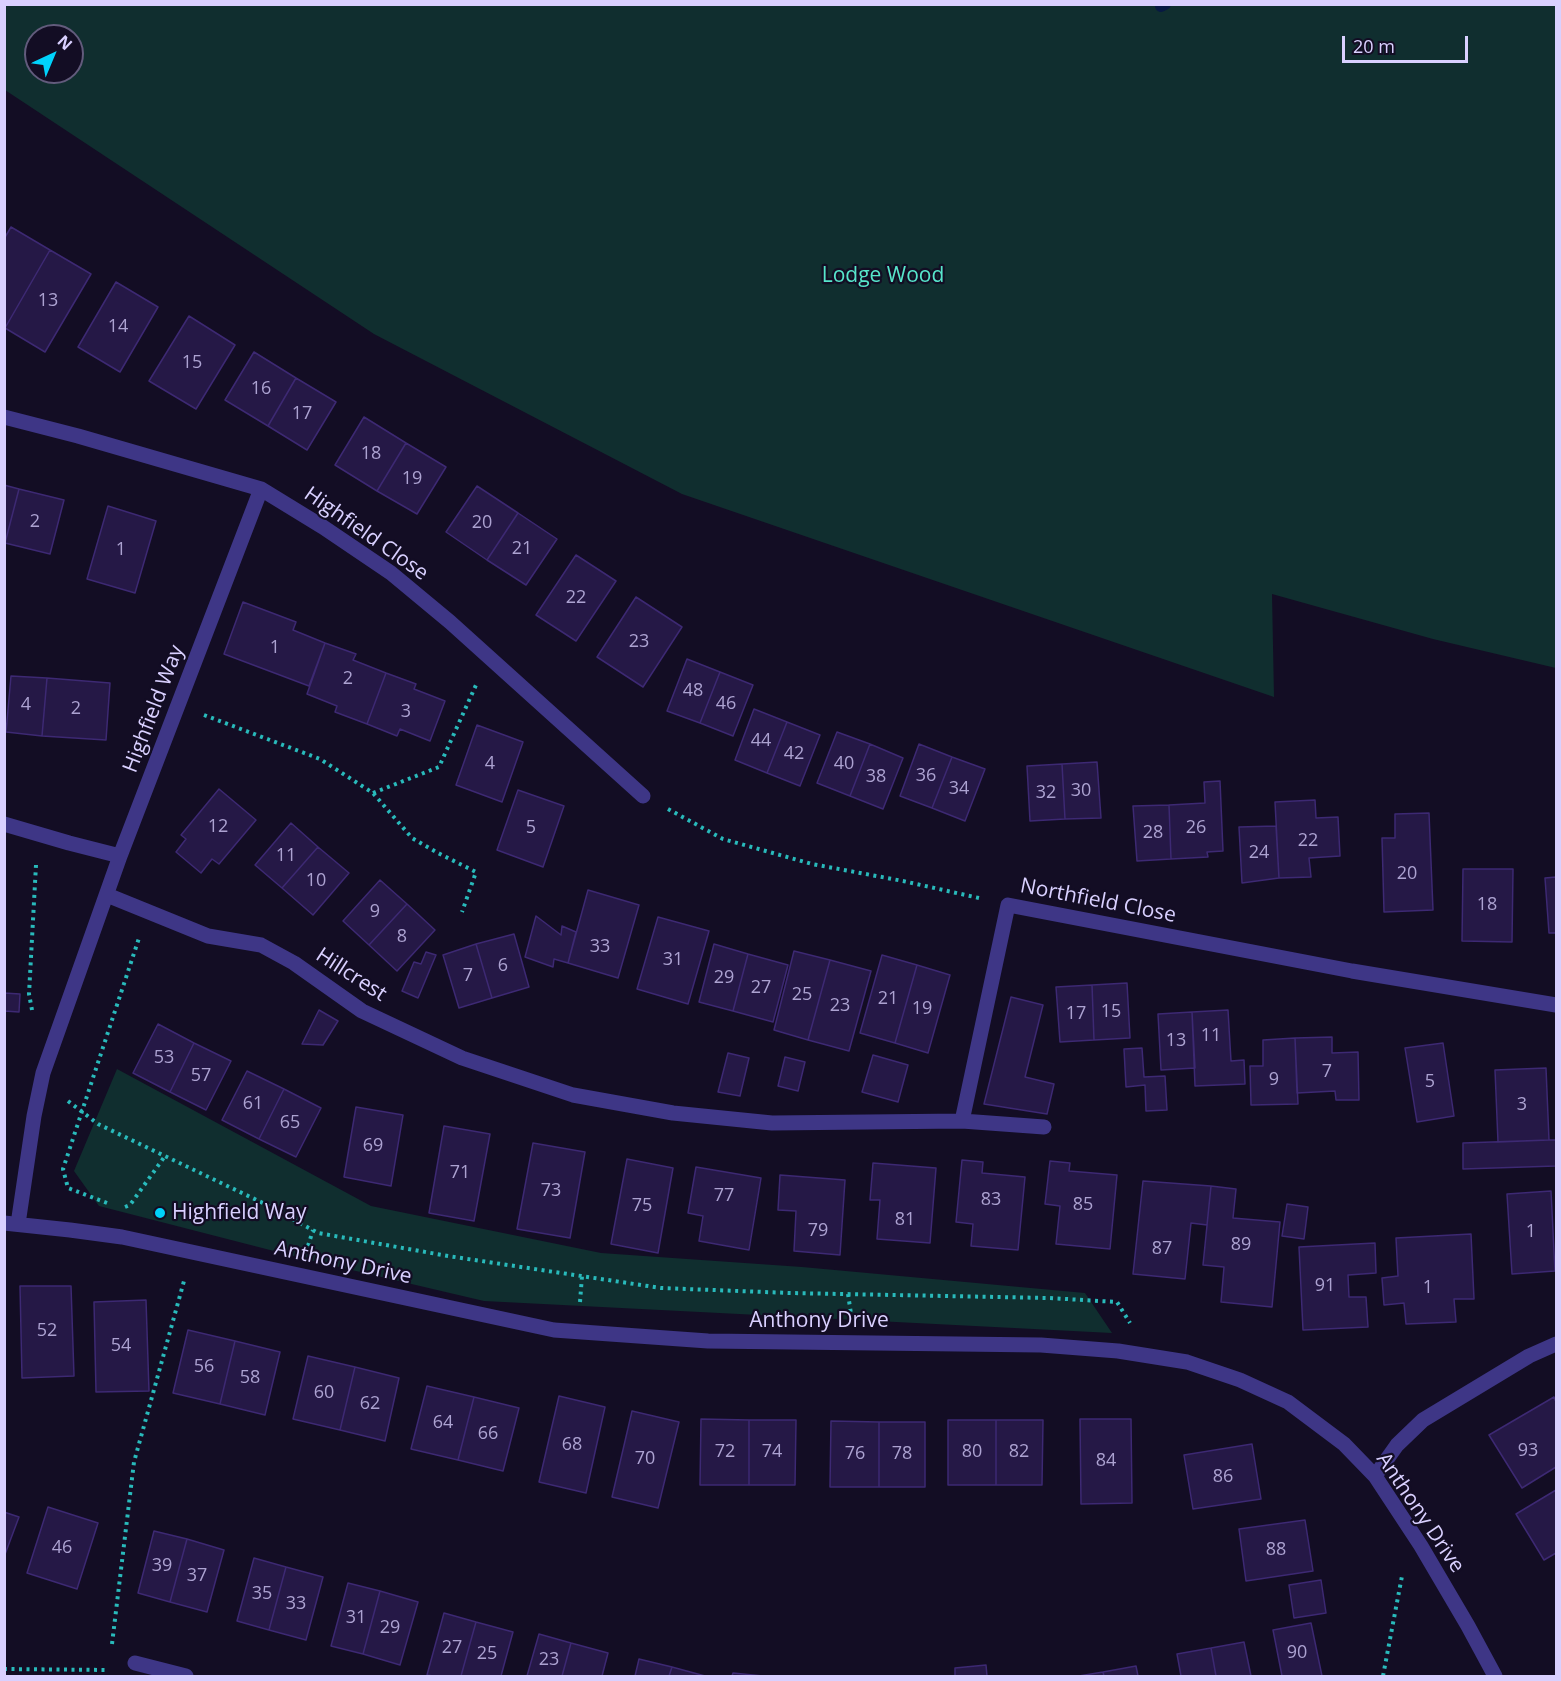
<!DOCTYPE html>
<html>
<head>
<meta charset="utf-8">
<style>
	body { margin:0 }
	#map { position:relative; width:1561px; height:1681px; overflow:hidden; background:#130d24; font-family:"Open Sans",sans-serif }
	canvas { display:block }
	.frame { position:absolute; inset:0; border:6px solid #d9d0ff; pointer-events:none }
	.north { position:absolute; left:24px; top:24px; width:60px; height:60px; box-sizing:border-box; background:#130d24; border:2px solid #625b7c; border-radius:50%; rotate:44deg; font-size:16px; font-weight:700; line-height:24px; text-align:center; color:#d9d0ff }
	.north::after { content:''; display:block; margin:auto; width:21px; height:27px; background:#00d2fb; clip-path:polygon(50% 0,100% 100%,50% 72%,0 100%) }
	.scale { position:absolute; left:1342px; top:36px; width:126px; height:27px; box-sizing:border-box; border:3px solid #d9d0ff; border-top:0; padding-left:8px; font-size:18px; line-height:21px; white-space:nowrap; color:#d9d0ff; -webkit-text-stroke:4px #130d24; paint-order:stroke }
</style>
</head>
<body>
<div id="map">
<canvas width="1561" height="1681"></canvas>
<div class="frame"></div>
<div class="north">N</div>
<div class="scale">20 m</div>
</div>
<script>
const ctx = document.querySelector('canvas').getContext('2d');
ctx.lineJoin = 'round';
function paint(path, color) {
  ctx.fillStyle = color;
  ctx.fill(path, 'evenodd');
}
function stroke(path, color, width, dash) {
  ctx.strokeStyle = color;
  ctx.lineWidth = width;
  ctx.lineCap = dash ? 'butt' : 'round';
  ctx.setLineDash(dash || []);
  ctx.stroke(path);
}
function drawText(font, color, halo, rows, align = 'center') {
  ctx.font = font + ' "Open Sans",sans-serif';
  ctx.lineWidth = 4.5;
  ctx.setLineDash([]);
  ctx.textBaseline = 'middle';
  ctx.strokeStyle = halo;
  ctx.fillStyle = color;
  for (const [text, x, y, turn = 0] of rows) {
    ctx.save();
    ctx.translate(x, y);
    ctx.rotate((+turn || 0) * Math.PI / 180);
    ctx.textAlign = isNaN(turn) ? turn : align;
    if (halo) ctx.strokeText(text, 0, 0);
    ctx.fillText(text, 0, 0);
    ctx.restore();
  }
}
paint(new Path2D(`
	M4 5H1556V668L1433 639 1272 594 1274 697 682 494 374 334 5 90ZM36 36H72V72H36Z
	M117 1069 371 1206 601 1253 802 1267 1085 1293 1112 1333 484 1301 305 1259 99 1206 74 1171Z`), '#102e2f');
stroke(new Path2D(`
	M1161 6 1165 4`), '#071943', 12);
const building = new Path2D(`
	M11 227 50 250 5 328 4 239Z
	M50 250 91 274 45 352 5 328Z
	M116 282 158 307 120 372 78 347Z
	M189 316 235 345 196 409 149 381Z
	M254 352 296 378 268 426 225 400Z
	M296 378 336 402 307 450 268 426Z
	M364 417 406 443 377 491 335 465Z
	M406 443 446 467 417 514 377 491Z
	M4 485 19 489 5 543H4Z
	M477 486 518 513 487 560 446 532Z
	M19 489 64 500 50 554 5 543Z
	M108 506 156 521 135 593 87 579Z
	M518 513 557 539 526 585 487 560Z
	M576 555 616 581 576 641 536 615Z
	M636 597 682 627 643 687 597 657Z
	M243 602 296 622 293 630 325 643 309 686 224 654Z
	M325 643 356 654 353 660 386 673 367 724 335 712 337 706 307 694Z
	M687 659 720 672 700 723 667 711Z
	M720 672 753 685 733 736 700 723Z
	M386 673 416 684 414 689 445 701 430 741 400 729 397 736 367 724Z
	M11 676 47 678 42 736 6 732Z
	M47 678 110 683 106 740 42 736Z
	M754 709 787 722 767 773 735 760Z
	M787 722 820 735 800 786 767 773Z
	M477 725 523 742 502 802 456 785Z
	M837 732 870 744 850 796 817 783Z
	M870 744 903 758 883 809 850 796Z
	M919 744 952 757 932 808 900 796Z
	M952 757 985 769 965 821 932 808Z
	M1097 762 1101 818 1065 819 1062 764Z
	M1062 764 1065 819 1030 821 1027 766Z
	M1220 781 1223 851 1207 852 1208 857 1171 859 1169 805 1205 803 1204 782Z
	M219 789 256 820 219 864 212 859 201 873 176 852 186 839 181 835Z
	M518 790 564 806 543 867 497 850Z
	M1315 800 1316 818 1338 817 1340 856 1309 858 1311 877 1279 878 1275 802Z
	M1169 805 1171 859 1137 861 1133 806Z
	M1429 813 1433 910 1384 912 1382 838H1395V814Z
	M291 823 318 847 282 888 255 865Z
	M1276 826 1279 878 1242 883 1239 827Z
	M318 847 349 873 313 915 282 888Z
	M1463 869H1513L1512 942 1462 941Z
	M1556 877V933H1549L1545 878Z
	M380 880 407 904 369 945 343 921Z
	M588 890 639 905 618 978 568 963Z
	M407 904 435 930 397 971 369 945Z
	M536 916 561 935 562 926 576 932 568 963 554 959 553 967 525 957Z
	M658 917 709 931 688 1004 637 989Z
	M514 934 529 987 492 998 476 944Z
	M476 944 492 998 459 1008 443 955Z
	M714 944 748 954 733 1011 699 1002Z
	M794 951 830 960 808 1040 774 1030Z
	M426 952 436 955 418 998 402 991 414 962 421 964Z
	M748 954 788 965 773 1022 733 1011Z
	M882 955 917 965 895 1043 860 1033Z
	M830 960 871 971 849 1051 808 1040Z
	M917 965 950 975 928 1053 895 1043Z
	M1127 983 1130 1038 1094 1040 1092 985Z
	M1092 985 1094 1040 1060 1042 1056 987Z
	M4 993 20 994 19 1012 4 1011Z
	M1011 997 1043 1005 1025 1077 1054 1084 1047 1114 984 1104Z
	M319 1010 338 1021 323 1045 302 1044Z
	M1228 1010 1231 1061 1244 1060 1245 1084 1195 1086 1192 1012Z
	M1192 1012 1195 1068 1161 1070 1158 1014Z
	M158 1024 194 1043 170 1092 133 1073Z
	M1332 1037V1053L1358 1052 1359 1100H1336L1335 1091 1297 1093 1295 1038Z
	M1295 1038 1298 1104 1251 1105 1250 1066H1263V1040Z
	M194 1043 231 1061 206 1110 170 1092Z
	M1443 1043 1454 1116 1417 1122 1405 1048Z
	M1142 1048 1144 1077 1165 1076 1167 1110 1146 1111 1145 1085 1126 1087 1124 1049Z
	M728 1053 749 1058 740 1096 718 1092Z
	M873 1055 908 1065 898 1102 862 1092Z
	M785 1057 805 1062 798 1091 778 1086Z
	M1546 1068 1549 1140 1498 1142 1495 1070Z
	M247 1071 284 1089 259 1139 222 1120Z
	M284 1089 321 1108 296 1157 259 1139Z
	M356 1107 403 1115 391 1186 344 1177Z
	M444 1126 490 1134 474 1221 429 1213Z
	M1549 1140H1556V1166L1463 1169V1143Z
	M533 1143 585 1152 570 1238 517 1229Z
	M627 1159 673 1168 658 1253 611 1244Z
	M962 1160 983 1162 982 1173 1025 1177 1018 1250 971 1246 973 1224 956 1222Z
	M1050 1161 1070 1163 1069 1171 1117 1175 1110 1249 1056 1244 1060 1206 1045 1204Z
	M873 1163 936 1168 930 1243 877 1239 880 1200H870Z
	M696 1167 761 1178 749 1250 699 1241 703 1216 688 1213Z
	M780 1175 845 1180 840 1255 794 1251 796 1211 778 1210Z
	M1143 1181 1211 1186 1207 1225 1191 1223 1185 1279 1133 1274Z
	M1211 1186 1236 1189 1233 1218 1280 1222 1272 1307 1221 1302 1224 1267 1203 1265Z
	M1551 1191 1555 1271 1512 1274 1507 1194Z
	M1287 1204 1308 1207 1304 1239 1282 1236Z
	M1471 1234 1474 1299H1454L1456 1322 1406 1324 1404 1303 1384 1305 1382 1278 1398 1276 1396 1238Z
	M1375 1243 1376 1273 1348 1275 1349 1297H1366L1368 1327 1303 1330 1299 1247Z
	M20 1286H71L74 1376 22 1378Z
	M146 1300 149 1391 96 1392 94 1302Z
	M188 1330 235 1341 220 1404 173 1393Z
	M235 1341 280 1352 265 1415 220 1404Z
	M308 1356 355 1367 340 1430 293 1419Z
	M355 1367 399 1378 385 1441 340 1430Z
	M427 1386 474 1397 458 1460 411 1449Z
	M559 1396 605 1407 586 1493 539 1482Z
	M474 1397 519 1408 503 1471 458 1460Z
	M1554 1397 1556 1402V1467L1522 1488 1489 1435Z
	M632 1411 679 1422 658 1508 612 1497Z
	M701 1419 749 1420V1485H700Z
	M1080 1419H1131L1132 1503 1081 1504Z
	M749 1420H796L795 1485H749Z
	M948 1420H996V1485H948Z
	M996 1420H1043L1042 1485H996Z
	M831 1421 879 1422V1487H830Z
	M879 1422H925V1487H879Z
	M1252 1444 1261 1499 1193 1509 1184 1455Z
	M1556 1490V1553L1544 1560 1516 1514Z
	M48 1507 98 1523 77 1589 27 1573Z
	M4 1512 19 1517 4 1557Z
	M1305 1520 1313 1571 1246 1581 1239 1529Z
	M154 1531 187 1539 170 1602 138 1593Z
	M187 1539 224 1550 207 1612 170 1602Z
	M254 1558 286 1567 269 1630 237 1621Z
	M286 1567 323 1577 306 1640 269 1630Z
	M1321 1580 1326 1613 1294 1618 1289 1585Z
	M348 1583 380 1591 363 1654 331 1646Z
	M380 1591 418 1602 400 1665 363 1654Z
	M444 1613 476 1622 461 1676H433L427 1675Z
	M476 1622 513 1632 501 1676H461Z
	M1311 1623 1322 1676H1282L1273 1630Z
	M539 1634 571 1643 562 1676H527Z
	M1244 1642 1251 1676H1216L1211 1648Z
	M571 1643 608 1653 602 1676H562Z
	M1211 1648 1216 1676H1181L1177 1654Z
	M639 1659 672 1667 669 1676H635Z
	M986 1665 987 1676H955V1668Z
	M1136 1666 1138 1676H1104L1103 1672Z
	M672 1667 705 1676H669Z
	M1103 1672 1104 1676H1079Z
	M733 1673 763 1676H732Z`);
paint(building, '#251846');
stroke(building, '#3d2973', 1.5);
stroke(new Path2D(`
	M204 715 320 759 373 793 412 838 438 853 476 872 462 912
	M373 793 439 767 476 685
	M668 809 723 839 812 864 903 881 979 898
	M32 1010 29 994 36 865
	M68 1101 98 1124 265 1204 318 1233 448 1256 661 1288 790 1293 1049 1298 1117 1302 1130 1323
	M107 1203 68 1188 63 1169 139 938
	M125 1207 130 1205 165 1156
	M308 1246 313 1230
	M848 1294 851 1314
	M580 1302 582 1276
	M112 1644 134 1462 184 1281
	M4 1669 108 1670
	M1383 1676 1402 1576`), '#29babb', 4, [3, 4.5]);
stroke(new Path2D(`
	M4 417 78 436 261 489 323 527 391 573 450 622 643 796
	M4 824 69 843 120 856
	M107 895 208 936 261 945 294 963 362 1011 462 1058 573 1095 673 1113 772 1123 962 1121 1008 905 1352 971 1556 1005
	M962 1121 1044 1127
	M4 1223 70 1230 122 1237 554 1330 708 1341 1041 1345 1118 1351 1187 1362 1240 1380 1288 1402 1344 1444 1375 1476 1421 1546 1468 1626 1495 1676
	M18 1224 34 1116 43 1073 120 856 261 489
	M1375 1476 1397 1445 1423 1420 1529 1356 1556 1344
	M135 1663 186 1676`), '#3e3686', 15);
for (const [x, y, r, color] of [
	[160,1213,6,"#00d2fb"]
]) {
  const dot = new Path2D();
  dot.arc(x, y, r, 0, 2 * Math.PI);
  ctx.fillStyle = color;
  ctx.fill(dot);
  stroke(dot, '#130d24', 2);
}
drawText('18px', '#aca2d1', null, [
	["13",48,301],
	["14",118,327],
	["15",192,363],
	["16",261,389],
	["17",302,414],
	["18",371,454],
	["19",412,479],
	["2",35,522],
	["20",482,523],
	["21",522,549],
	["1",121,550],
	["22",576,598],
	["23",639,642],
	["1",275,648],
	["2",348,679],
	["48",693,691],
	["46",726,704],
	["4",26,705],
	["2",76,709],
	["3",406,712],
	["44",761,741],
	["42",794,754],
	["4",490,764],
	["40",844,764],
	["36",926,776],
	["38",876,777],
	["34",959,789],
	["30",1081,791],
	["32",1046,793],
	["12",218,827],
	["5",531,828],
	["26",1196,828],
	["28",1153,833],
	["22",1308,841],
	["24",1259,853],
	["11",286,856],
	["20",1407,874],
	["10",316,881],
	["18",1487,905],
	["9",375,912],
	["8",402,937],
	["33",600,947],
	["31",673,960],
	["6",503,966],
	["7",468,976],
	["29",724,978],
	["27",761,988],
	["25",802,995],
	["21",888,999],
	["23",840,1006],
	["19",922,1009],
	["15",1111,1012],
	["17",1076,1014],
	["11",1211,1036],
	["13",1176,1041],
	["53",164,1058],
	["7",1327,1072],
	["57",201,1076],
	["9",1274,1080],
	["5",1430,1082],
	["61",253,1104],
	["3",1522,1105],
	["65",290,1123],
	["69",373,1146],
	["71",460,1173],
	["73",551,1191],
	["77",724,1196],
	["83",991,1200],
	["85",1083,1205],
	["75",642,1206],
	["81",905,1220],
	["79",818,1231],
	["1",1531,1232],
	["89",1241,1245],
	["87",1162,1249],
	["91",1325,1286],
	["1",1428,1288],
	["52",47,1331],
	["54",121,1346],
	["56",204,1367],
	["58",250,1378],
	["60",324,1393],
	["62",370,1404],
	["64",443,1423],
	["66",488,1434],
	["68",572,1445],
	["93",1528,1451],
	["72",725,1452],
	["74",772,1452],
	["80",972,1452],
	["82",1019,1452],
	["76",855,1454],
	["78",902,1454],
	["70",645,1459],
	["84",1106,1461],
	["86",1223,1477],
	["46",62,1548],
	["88",1276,1550],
	["39",162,1566],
	["37",197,1576],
	["35",262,1594],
	["33",296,1604],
	["31",356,1618],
	["29",390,1628],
	["27",452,1648],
	["90",1297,1653],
	["25",487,1654],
	["23",549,1660]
]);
drawText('21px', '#57e5cb', '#130d24', [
	["Lodge Wood",883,276]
]);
drawText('21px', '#d9d0ff', '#130d24', [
	["Highfield Close",366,534,35],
	["Highfield Way",154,709,-69],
	["Northfield Close",1098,901,11],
	["Hillcrest",351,975,33],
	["Anthony Drive",343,1263,12],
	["Anthony Drive",819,1321],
	["Anthony Drive",1420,1513,56]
]);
drawText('21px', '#d9d0ff', '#130d24', [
	["Highfield Way",172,1213]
], 'left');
</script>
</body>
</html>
